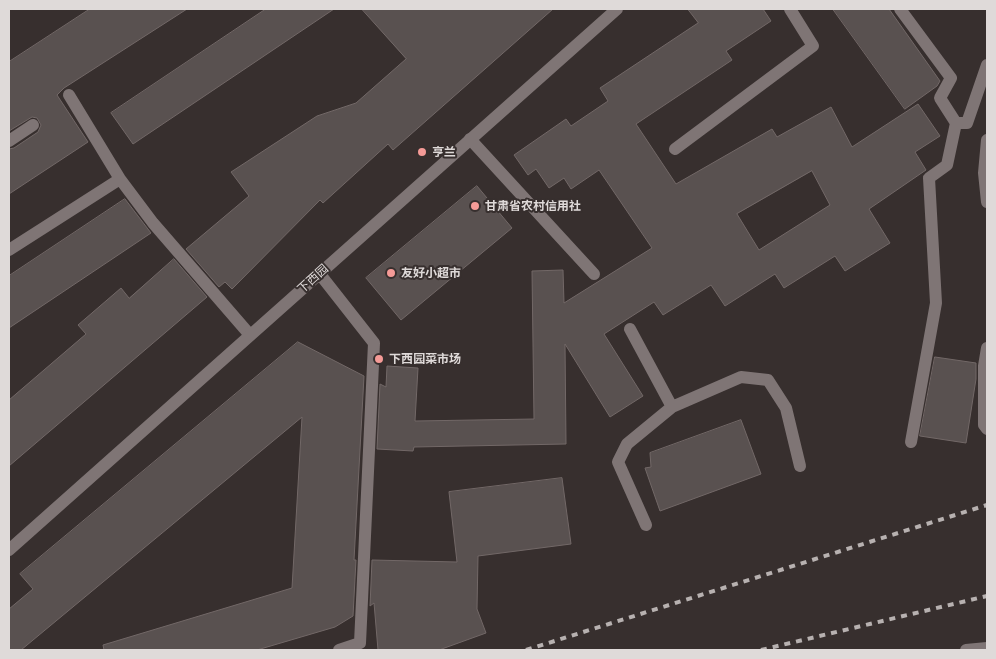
<!DOCTYPE html>
<html>
<head>
<meta charset="utf-8">
<style>
	body { margin:0 }
	#map { position:relative; width:996px; height:659px; overflow:hidden; background:#372f2e; font-family:"Public Sans",sans-serif }
	canvas { display:block }
	.frame { position:absolute; inset:0; border:10px solid #dfdad9; pointer-events:none }
</style>
</head>
<body>
<div id="map">
<canvas width="996" height="659"></canvas>
<div class="frame"></div>
</div>
<script>
const ctx = document.querySelector('canvas').getContext('2d');
ctx.lineJoin = 'round';
function paint(path, color) {
  ctx.fillStyle = color;
  ctx.fill(path, 'evenodd');
}
function stroke(path, color, width, dash) {
  ctx.strokeStyle = color;
  ctx.lineWidth = width;
  ctx.lineCap = dash ? 'butt' : 'round';
  ctx.setLineDash(dash || []);
  ctx.stroke(path);
}
function drawText(font, color, halo, rows, align = 'center') {
  ctx.font = font + ' "Public Sans","Noto Sans SC",sans-serif';
  ctx.lineWidth = 4;
  ctx.setLineDash([]);
  ctx.textBaseline = 'middle';
  ctx.strokeStyle = halo;
  ctx.fillStyle = color;
  for (const [text, x, y, turn = 0] of rows) {
    ctx.save();
    ctx.translate(x, y);
    ctx.rotate((+turn || 0) * Math.PI / 180);
    ctx.textAlign = isNaN(turn) ? turn : align;
    if (halo) ctx.strokeText(text, 0, 0);
    ctx.fillText(text, 0, 0);
    ctx.restore();
  }
}
const building = new Path2D(`
	M90 9H187L64 88 57 95 88 142 9 194V149L14 148 38 132 41 125 37 118 32 117 9 131V62Z
	M266 9H334L133 144 111 113Z
	M362 9H553L393 150 388 144 323 203 320 200 232 289 225 282 219 287 186 249 249 196 231 172 317 116 356 103 406 59Z
	M688 9H763L771 21 726 51 732 60 636 124 676 184 772 129 777 137 831 107 852 147 918 104 940 136 915 152 926 170 869 209 890 243 845 271 835 256 784 288 775 274 725 306 711 285 663 315 654 302 604 334 643 396 610 417 565 344 566 444 414 447 413 451 377 449 380 384 386 387 387 366 418 368 415 421 534 419 532 271 563 270 564 303 652 248 599 170 571 189 564 178 549 188 536 169 528 175 514 155 566 119 571 126 608 101 600 88 698 23ZM812 171 830 205 759 250 737 214Z
	M833 9H889L940 81 937 86 905 109Z
	M477 186 512 228 401 320 366 278Z
	M125 199 151 233 9 328V276Z
	M174 259 207 297 9 466V400L86 334 78 325 121 288 129 298Z
	M298 342 364 376 354 560H356L353 616 335 627 257 650H104L103 645 292 588 302 417 21 650H9V609L33 589 20 574Z
	M935 357 976 363V379L966 443 920 436Z
	M741 420 761 474 660 511 645 468 651 467 650 453Z
	M562 478 571 544 478 556 477 609 486 633 439 650H378L374 603 370 606 372 560 457 562 449 492Z`);
paint(building, '#595150');
stroke(building, '#726867', 1);
stroke(new Path2D(`
	M900 9 951 78 940 98 956 123 947 165 929 178 936 303 911 442
	M69 95 120 179 153 223 250 335
	M956 123H967L987 65
	M470 139 594 274
	M9 141 33 125
	M675 149 813 46 790 9
	M9 250 120 179
	M630 329 672 407
	M646 525 618 462 627 444 672 407 741 377 768 380 786 408 800 466`), '#7f7575', 12);
stroke(new Path2D(`
	M319 273 374 343 360 643 339 650`), '#7f7575', 12);
stroke(new Path2D(`
	M987 140 984 173 987 202
	M987 348 984 366V425L987 429
	M9 550 617 9
	M966 650 987 648`), '#7f7575', 12);
stroke(new Path2D(`
	M526 650 987 505
	M761 650 987 596`), '#b7b1b0', 4, [6, 6]);
for (const [x, y, r, color] of [
	[422,152,5,"#f59b97"],
	[475,206,5,"#f59b97"],
	[391,273,5,"#f59b97"],
	[379,359,5,"#f59b97"]
]) {
  const dot = new Path2D();
  dot.arc(x, y, r, 0, 2 * Math.PI);
  ctx.fillStyle = color;
  ctx.fill(dot);
  stroke(dot, '#372f2e', 2);
}
drawText('bold 12px', '#dfdad9', '#372f2e', [
	["亨兰",432,152],
	["甘肃省农村信用社",485,206],
	["友好小超市",401,273],
	["下西园菜市场",389,359]
], 'left');
drawText('12px', '#dfdad9', '#372f2e', [
	["下西园",313,279,-42]
]);
</script>
</body>
</html>
